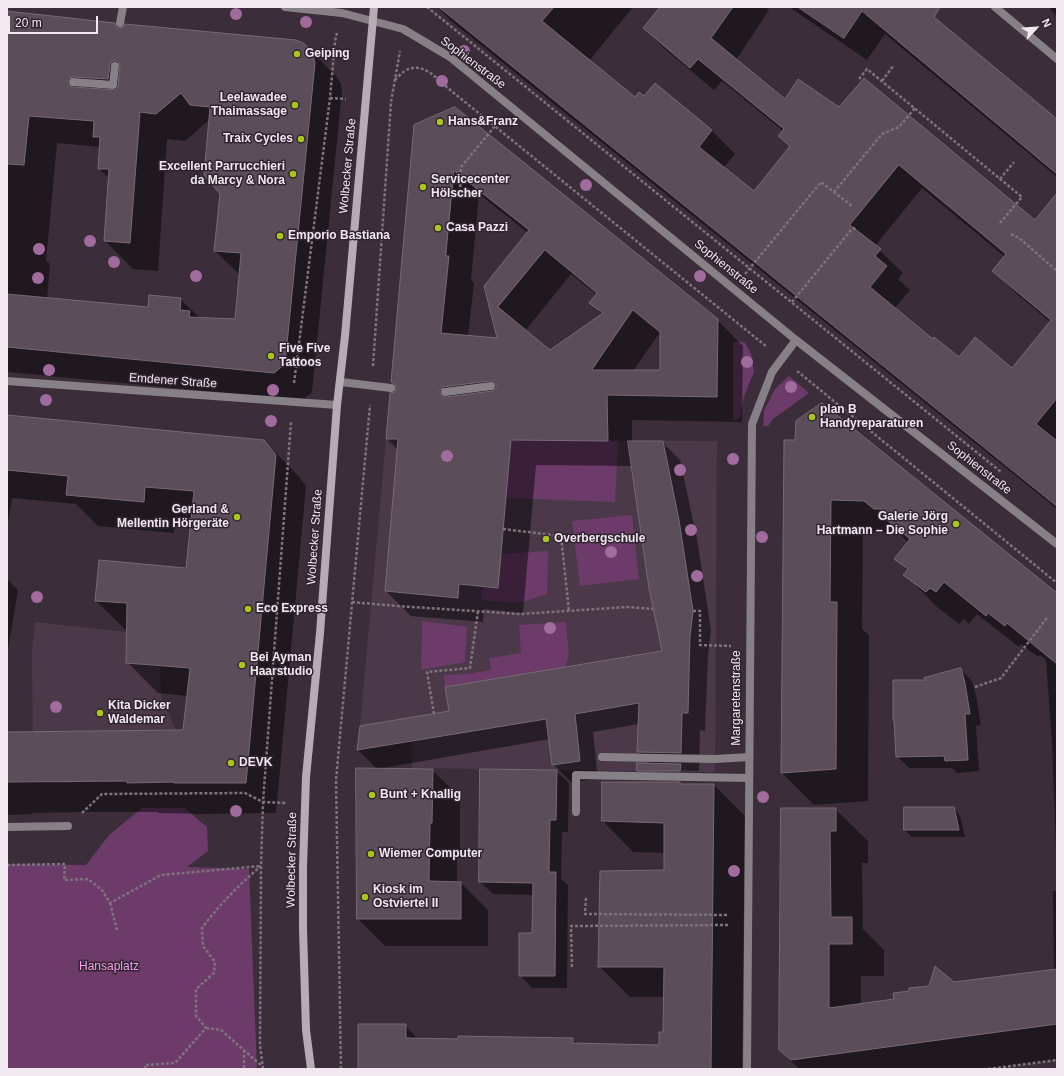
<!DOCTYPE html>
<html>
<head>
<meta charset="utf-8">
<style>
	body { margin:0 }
	#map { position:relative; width:1064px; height:1076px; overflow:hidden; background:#3b2e3a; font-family:Helvetica,sans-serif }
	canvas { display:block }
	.frame { position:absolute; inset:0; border:8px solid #f1e8f0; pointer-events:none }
	.north { position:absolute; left:1016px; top:8px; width:40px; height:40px; -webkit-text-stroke:3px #312430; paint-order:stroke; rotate:64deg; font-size:11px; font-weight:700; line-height:16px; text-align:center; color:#f1e8f0 }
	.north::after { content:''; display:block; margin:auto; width:14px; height:18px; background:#f1e8f0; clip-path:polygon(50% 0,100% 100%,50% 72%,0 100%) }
	.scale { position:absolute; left:8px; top:16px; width:90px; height:18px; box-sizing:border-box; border:2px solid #f1e8f0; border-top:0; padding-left:5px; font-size:12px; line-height:14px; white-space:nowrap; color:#f1e8f0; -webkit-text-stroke:3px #312430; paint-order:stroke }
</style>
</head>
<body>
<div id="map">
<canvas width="1064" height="1076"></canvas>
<div class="frame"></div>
<div class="north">N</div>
<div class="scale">20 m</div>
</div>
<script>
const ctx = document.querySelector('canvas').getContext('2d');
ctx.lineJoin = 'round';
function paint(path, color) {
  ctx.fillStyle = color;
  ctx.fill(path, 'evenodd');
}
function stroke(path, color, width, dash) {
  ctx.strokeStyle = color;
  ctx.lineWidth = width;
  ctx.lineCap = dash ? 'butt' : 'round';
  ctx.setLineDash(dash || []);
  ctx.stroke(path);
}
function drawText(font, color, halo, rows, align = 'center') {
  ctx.font = font + ' Helvetica,sans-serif';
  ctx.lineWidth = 3;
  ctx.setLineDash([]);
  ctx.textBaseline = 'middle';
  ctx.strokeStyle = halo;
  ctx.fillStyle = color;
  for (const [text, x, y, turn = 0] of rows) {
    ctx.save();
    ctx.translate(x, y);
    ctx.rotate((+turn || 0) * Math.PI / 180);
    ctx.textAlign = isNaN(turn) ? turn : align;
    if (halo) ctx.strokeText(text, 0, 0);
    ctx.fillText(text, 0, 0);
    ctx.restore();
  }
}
paint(new Path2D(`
	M386 439 717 441 715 772 412 768 413 717 360 726Z
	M35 622 127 632 126 663 160 667 161 697 176 730 95 731V781L73 782V783L55 784V782H33L32 651Z`), '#4b3949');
paint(new Path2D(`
	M738 341 745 343 751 354 754 372 744 396 740 419 733 420V343Z
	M789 376 809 393 773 419 768 426H763L764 411 775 389Z
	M511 440 618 441 615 502 506 498Z
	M632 515 639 579 580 586 572 521Z
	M548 551 547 594 518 603 481 600 483 587 497 588 501 554Z
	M422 621 467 627 465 662 421 670Z
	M566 622 569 656 565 667 445 687 444 675 467 674 491 670 489 658 521 653 519 625Z
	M142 808H184L207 827 208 851 187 867 249 869 257 1069H7V864L86 865 109 835Z`), '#6d3b69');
paint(new Path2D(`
	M438 7H633L589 61 635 98H644L655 84 712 131 735 154 723 168 754 193 791 147 780 136 783 131 722 81 714 90 667 51 644 28 661 7H766L769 10 736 60 785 101 840 109 1057 240V509L451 21ZM922 188 1005 257 993 271 1017 294 1050 322 1013 369 959 358 933 340 894 309 910 290 898 279 903 273 875 246Z
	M789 7H920L1054 118 1055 116 1057 118V177L885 34 867 60Z
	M1051 7H1057V16L1050 9Z
	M7 12 114 24 120 29 309 49 337 77 341 84 342 91 312 392 303 400 7 372ZM208 121 210 123 221 193 215 251 240 275 236 320 200 318 180 299 149 308 47 299 50 264 46 261 57 143 101 147 99 169 110 179 105 241 133 269 158 271 167 139 185 141Z
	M415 126 717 320 743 346 742 422 632 420V442H662L680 460 697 539 711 630 708 655 705 731 700 730 699 771 657 770 638 752 639 724 593 732 598 779 571 782 553 764 550 739 377 769 358 750 361 727 451 712 663 652 633 466 536 465 523 613 484 609 483 622 411 616 386 591 398 450 387 439 397 386 392 381ZM479 194 528 233 486 286 498 339 468 336 474 283 471 280ZM571 274 597 295 591 303 603 315 550 351 525 331ZM658 335 661 337V371H633Z
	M7 417 264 441 295 472 306 486 276 813 205 814 159 813 157 812H87L31 813 32 814 7 815V733L184 731 188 696 158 693 127 662V631L96 601 187 569 192 518 176 517 174 533 98 526 76 504 12 498 7 528Z
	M785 441 1057 595V874L1052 744 1046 660 1040 655 1038 657 1021 644 1019 647 977 614 969 624 964 619 959 624 937 607 905 574 908 571 896 559 910 541H907L898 533 863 532 862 629 869 635 868 801 814 805 782 773Z
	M7 579 18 590 7 655Z
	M960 669 972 681 976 695 981 725 976 726 979 771 957 773 952 768H909L897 756 928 681Z
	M432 770 460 797V850H457V883H461L488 910V946H385L358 919Z
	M556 771 569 783 568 832H562L561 879 568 885 567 988H532L520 975 533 934V895L493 894 480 882Z
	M603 783H679L681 785H714L745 816 742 1069H359L405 1025 419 1040 572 1039 578 1044 660 1046 664 1033 665 997H630L599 966 665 871V853L633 852 603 821Z
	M905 808H953L960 816 965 837H912L905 830Z
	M782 809H835L868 841V863H862L863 929 884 950V976H861V1005L896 1000 953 983 1054 970 1053 891H1057V1060L994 1069H799L780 1050Z`), '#0007');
const building = new Path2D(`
	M439 7H554L542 21 635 97 639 92 644 96 655 83 712 130 699 147 754 191 790 146 778 136 784 129 698 59 690 68 643 28 660 7H733L711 38 785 99 798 79 839 107 864 78 1035 220 1057 193V398L1036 424 1057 441V506ZM899 165 1006 254 992 271 1051 320 1012 368 975 337 959 357 934 337 933 339 870 287 887 266 875 256 881 249 850 225Z
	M798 7H940L934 17 1057 119V174L862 11 844 38Z
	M7 11 115 23 116 27 119 28 124 27 125 24 296 40 303 43 309 48 313 55 315 63 285 364 274 373 7 347V294L148 307 149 295 181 298 180 310 190 311 189 317 235 319 241 253 214 251 220 194 204 175 210 107 190 105 181 93 156 114 140 112 130 243 104 241 109 169H98L100 137H93L94 121 29 116 24 165 7 164ZM113 61H118L120 66 118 86 116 90 73 87 68 85V79L73 77 108 79 110 65Z
	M455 107 718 319 717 397 607 395 608 441 511 440 498 588 459 584 458 598 385 591 398 439H386L390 393 395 392 396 388 395 384 391 382 414 125ZM454 171 457 173V171V173L529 230 484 286 497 338 441 333 449 256H446ZM545 250 597 293 589 303 603 313 550 350 498 307ZM633 310 660 332V370H592ZM490 381H493L496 385V388L492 391 446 397H443L440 393V390L444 387Z
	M822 403 1057 593V664L1007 623 1005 626 988 613 986 616 944 582 936 592 930 588 926 592 903 575 908 569 894 559 910 539 881 515V509H874L864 501 831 500 830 602H837L836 769 781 773 784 440H795L796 421Z
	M7 415 264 440 276 455 246 783H174V782L127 783V781L7 782V732L183 730 190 668 126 663 127 603 95 601 99 560 186 568 194 491 145 487 144 502 66 495 68 476 7 470Z
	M628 441H663L679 520 693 611 690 636 688 713H682L681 753 637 752 639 703 575 714 580 761 552 765 546 719 357 750 360 726 449 711 445 687 662 651 649 588Z
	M961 668 965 683 970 714H965L968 760 945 761 944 756 896 757 894 720H893V680H926L924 678Z
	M637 763 681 764 680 771H637Z
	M356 768 433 769 432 823H430L429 881 461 882V919H357Z
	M480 769 557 770 556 820H550L549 872H556L555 976H519V933H532L533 883 479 882Z
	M602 782H680V784H714L711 1069H358V1024H406V1038L458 1039V1036L573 1038V1043L659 1045V1032H663L664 967H598L600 871 664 870V823L602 821Z
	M904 807H954L959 830H904Z
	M781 808H836V831H830L831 917H852V944H829V1008L894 999 893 993 909 991V988L929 986 935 966 954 982 1057 969V1024L791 1060 779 1050Z`);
paint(building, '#5b4d59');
stroke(building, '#776976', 1);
stroke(new Path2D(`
	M427 7 1001 472
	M859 79 867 69 1022 197 1000 223
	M395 80C398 77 401 73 405 71 422 60 437 79 449 89L767 347
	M882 81 894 65
	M330 98 346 99
	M1000 179 1014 162
	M460 192 461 167 495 126
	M834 192 882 134 899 127 915 108
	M1011 234 1019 238 1057 271
	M745 274 821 182 852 206
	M792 302 851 230 856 228
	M373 366 391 102 400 51
	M797 371 1057 583
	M294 383 330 98 335 41 337 33
	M503 529 561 536 569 611
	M352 602 397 606 520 614 627 607 653 609
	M693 611H700V645L731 646
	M975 687 1001 678 1047 618
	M434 714 427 672 470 668 478 611
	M82 813 102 794 245 793 263 802 286 803
	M7 865 65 864 64 880 88 879 102 890 110 903 161 875 261 866
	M586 898 585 914 728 915
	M110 903 117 930
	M572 967 571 926 728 925
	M206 1028 221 1030 263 1067
	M244 1050V1069
	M145 1069V1065L175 1063 206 1028 196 1016V989L214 973 215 962 203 946 202 928C219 905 239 885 261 866
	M263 1069 260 1045 261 866 263 802 291 422
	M341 1069 336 780 370 405
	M988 1069 1057 1060`), '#7e737d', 2.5, [3, 2]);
stroke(new Path2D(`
	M120 23 123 7
	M73 82 113 85 115 66
	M341 382 391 388
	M445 392 491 386
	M602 757 715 759 749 757
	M576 812V775L749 778`), '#878086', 8);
stroke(new Path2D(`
	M285 7 342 13 403 29 450 57 796 340 1057 544
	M995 7 1057 59
	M7 381 337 405
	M7 827 68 826
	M747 1069 752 424 772 372 796 340`), '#878086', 8);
stroke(new Path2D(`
	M311 1069 306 1030 303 928V867L306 777 320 633 337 405 345 336 374 7`), '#b7acb6', 8);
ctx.fillStyle = '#a16c9d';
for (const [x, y] of [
	[236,14],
	[306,22],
	[464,51],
	[442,81],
	[586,185],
	[90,241],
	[39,249],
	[114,262],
	[196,276],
	[700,276],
	[38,278],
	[747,362],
	[49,370],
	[791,387],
	[273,390],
	[46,400],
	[271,421],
	[447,456],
	[733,459],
	[680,470],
	[691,530],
	[762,537],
	[611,552],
	[697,576],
	[37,597],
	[550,628],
	[56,707],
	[763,797],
	[236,811],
	[734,871]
]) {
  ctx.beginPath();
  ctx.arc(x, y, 6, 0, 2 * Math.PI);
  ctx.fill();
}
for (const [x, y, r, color] of [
	[297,54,4,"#aac718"],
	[295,105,4,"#aac718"],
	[440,122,4,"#aac718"],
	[301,139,4,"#aac718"],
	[293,174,4,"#aac718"],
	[423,187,4,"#aac718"],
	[438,228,4,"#aac718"],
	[280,236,4,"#aac718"],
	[271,356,4,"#aac718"],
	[812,417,4,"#aac718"],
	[237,517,4,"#aac718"],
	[956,524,4,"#aac718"],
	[546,539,4,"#aac718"],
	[248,609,4,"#aac718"],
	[242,665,4,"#aac718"],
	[100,713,4,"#aac718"],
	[231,763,4,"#aac718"],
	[372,795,4,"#aac718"],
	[371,854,4,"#aac718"],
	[365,897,4,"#aac718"]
]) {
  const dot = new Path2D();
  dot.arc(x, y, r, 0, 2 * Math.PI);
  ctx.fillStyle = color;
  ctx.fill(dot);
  stroke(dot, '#312430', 1.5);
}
drawText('bold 12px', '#f1e8f0', '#312430', [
	["Geiping",305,54],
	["Leelawadee",287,98,"right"],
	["Thaimassage",287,112,"right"],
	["Hans&Franz",448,122],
	["Traix Cycles",293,139,"right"],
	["Excellent Parrucchieri",285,167,"right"],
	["da Marcy & Nora",285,181,"right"],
	["Servicecenter",431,180],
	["Hölscher",431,194],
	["Casa Pazzi",446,228],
	["Emporio Bastiana",288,236],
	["Five Five",279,349],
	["Tattoos",279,363],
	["plan B",820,410],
	["Handyreparaturen",820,424],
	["Gerland &",229,510,"right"],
	["Mellentin Hörgeräte",229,524,"right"],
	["Galerie Jörg",948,517,"right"],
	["Hartmann – Die Sophie",948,531,"right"],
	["Overbergschule",554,539],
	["Eco Express",256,609],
	["Bei Ayman",250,658],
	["Haarstudio",250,672],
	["Kita Dicker",108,706],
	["Waldemar",108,720],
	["DEVK",239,763],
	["Bunt + Knallig",380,795],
	["Wiemer Computer",379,854],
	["Kiosk im",373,890],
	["Ostviertel II",373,904]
], 'left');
drawText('12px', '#f1e8f0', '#312430', [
	["Sophienstraße",473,63,37],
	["Wolbecker Straße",348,166,-85],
	["Sophienstraße",726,267,39],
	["Emdener Straße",173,381,4],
	["Sophienstraße",979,468,38],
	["Wolbecker Straße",315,537,-86],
	["Margaretenstraße",737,698,-90],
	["Wolbecker Straße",292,860,-89]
]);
drawText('12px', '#f59fee', '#312430', [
	["Hansaplatz",109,967]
]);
</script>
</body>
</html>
